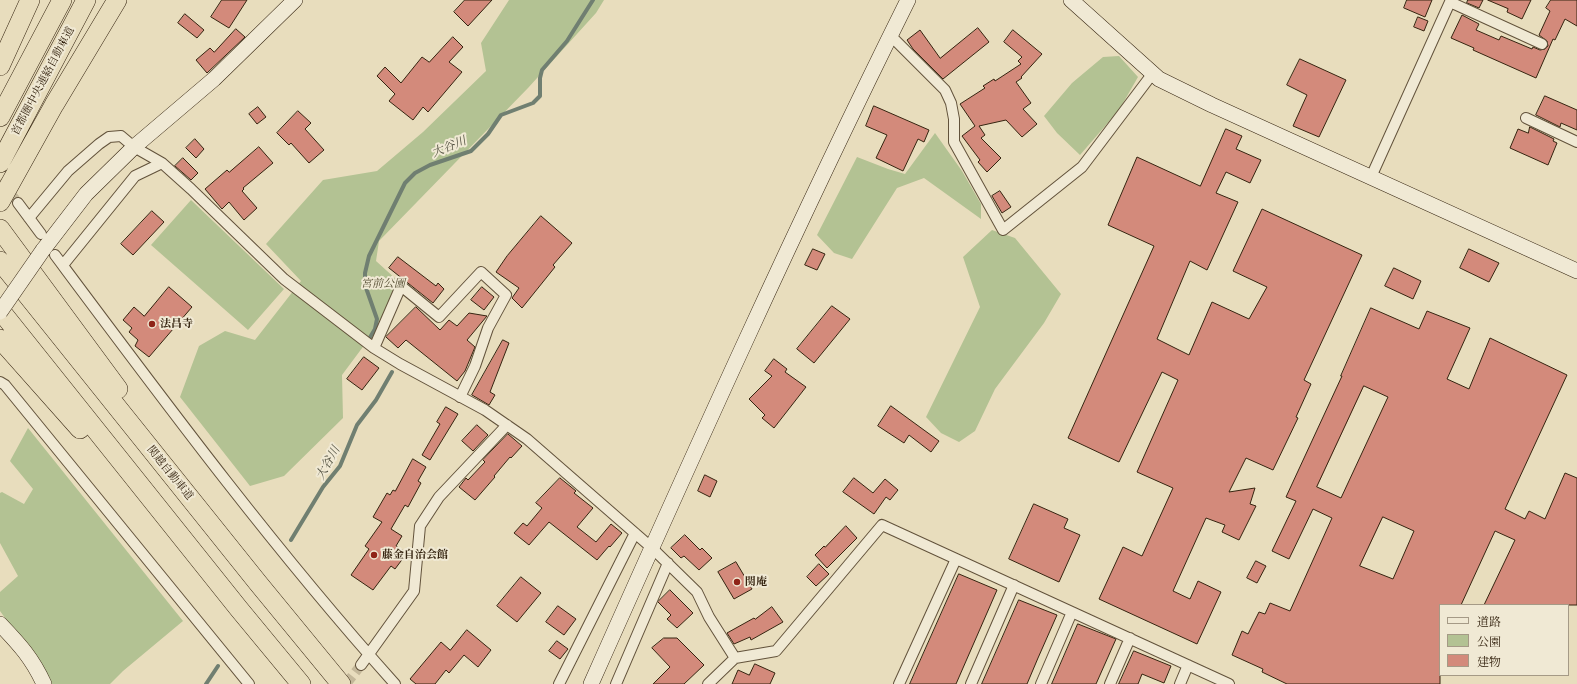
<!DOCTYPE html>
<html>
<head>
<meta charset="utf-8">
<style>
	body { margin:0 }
	#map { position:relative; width:1577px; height:684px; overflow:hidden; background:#e8ddbd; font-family:"Libre Caslon Text","Noto Serif JP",serif }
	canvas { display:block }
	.legend { position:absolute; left:1439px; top:604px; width:130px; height:72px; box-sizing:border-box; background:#f0e9d4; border:1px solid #a59a86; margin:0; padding:5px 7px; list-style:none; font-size:12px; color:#352410 }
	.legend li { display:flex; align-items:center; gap:8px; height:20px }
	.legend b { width:20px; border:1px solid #a59a86 }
</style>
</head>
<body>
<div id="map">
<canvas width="1577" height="684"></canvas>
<ul class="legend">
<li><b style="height:5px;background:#f0e9d4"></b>道路</li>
<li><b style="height:11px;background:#b3c293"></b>公園</li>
<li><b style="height:11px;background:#d38a7b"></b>建物</li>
</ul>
</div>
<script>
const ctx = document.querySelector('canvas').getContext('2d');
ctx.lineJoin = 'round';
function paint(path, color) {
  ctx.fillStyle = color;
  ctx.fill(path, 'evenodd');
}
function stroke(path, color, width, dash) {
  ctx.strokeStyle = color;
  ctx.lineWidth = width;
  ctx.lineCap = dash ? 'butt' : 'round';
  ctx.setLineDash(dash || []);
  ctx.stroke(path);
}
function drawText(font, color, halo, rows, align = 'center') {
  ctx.font = font + ' "Libre Caslon Text","Noto Serif JP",serif';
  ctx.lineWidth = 4;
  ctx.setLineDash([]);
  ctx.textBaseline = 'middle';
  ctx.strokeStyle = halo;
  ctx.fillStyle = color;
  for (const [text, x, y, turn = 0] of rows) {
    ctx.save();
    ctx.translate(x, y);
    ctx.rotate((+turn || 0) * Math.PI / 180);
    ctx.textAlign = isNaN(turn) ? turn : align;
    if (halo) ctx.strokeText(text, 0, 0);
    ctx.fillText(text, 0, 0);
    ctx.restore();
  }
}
paint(new Path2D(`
	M509 0H604L596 13 528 88 379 241 376 261 397 280 380 324 379 323 377 328 342 375 343 418 284 476 250 486 180 397 199 346 225 331 255 340 301 281 266 244 323 180 377 171 423 132 486 71 481 43Z
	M1119 56 1138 77 1119 110 1080 155 1057 133 1044 116 1072 83 1103 57Z
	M935 133 962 171 981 204V219L924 178 897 188 852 259 834 253 817 235 857 157 888 169 905 174Z
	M191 200 284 289 248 330 151 245Z
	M992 230 1015 238 1061 294 1044 323 995 389 975 431 959 442 941 433 926 417 980 307 963 257Z
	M28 428 183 621 123 671 110 684H46L32 655 0 611V592L18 576 0 543V493L2 492 24 504 33 489 10 461Z`), '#b3c293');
stroke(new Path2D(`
	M369 339 375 329 377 319 365 285V273L369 256 405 183 415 173 430 165 471 151 488 134 501 115 533 103 540 96V78L542 70 567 41 593 0
	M291 540 323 487 340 466 357 425 376 400 392 372
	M206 684 218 666`), '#707f71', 4);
const building = new Path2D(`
	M222 0H247L229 28 211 17Z
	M465 0H492L468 26 454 12Z
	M1407 0H1432L1425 17 1404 8Z
	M1468 0H1483L1479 8 1467 3Z
	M1488 0H1531L1522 19 1507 12 1508 9Z
	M1551 0H1577V26L1565 19 1555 40 1553 39 1536 78 1473 50 1474 48 1451 38 1462 15 1479 24 1476 30 1499 40 1501 36 1532 49 1533 47 1540 50 1545 49 1548 46 1547 41 1539 35 1550 11 1546 8Z
	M185 14 204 30 197 38 178 23Z
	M1418 17 1428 21 1424 31 1414 27Z
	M978 28 989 42 943 79 913 49 907 40 920 30 940 58Z
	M236 29 245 37 207 73 196 60 210 48 214 52Z
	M1013 30 1042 54 1021 77 1022 78 1016 82 1031 103 1023 109 1037 124 1022 137 1006 120 979 126 985 135 981 138 1001 158 987 172 978 162 980 160 962 136 975 126 960 104 985 88 983 86 994 79 995 81 1021 64 1018 61 1022 57 1004 42Z
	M453 37 463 47 449 62 462 72 428 112 423 107 413 120 389 101 395 94 377 76 385 67 401 83 422 57 429 62Z
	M1300 59 1346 80 1319 137 1293 126 1307 95 1287 85Z
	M1545 96 1577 110V130L1561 123 1560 127 1536 115Z
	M874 106 929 130 924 142 918 139 903 171 876 158 887 135 866 126Z
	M258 107 266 117 257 124 249 114Z
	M298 111 311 123 305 129 324 150 309 163 291 143 289 145 277 133Z
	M1530 127 1554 139 1553 141 1557 143 1548 165 1510 148 1518 129 1528 133Z
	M1226 129 1242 136 1236 149 1261 160 1250 183 1226 172 1216 193 1238 202 1207 270 1190 261 1157 339 1189 355 1212 302 1249 319 1267 287 1233 271 1262 209 1362 255 1304 380 1311 384 1296 417 1298 418 1273 470 1246 458 1229 492 1255 488 1250 504 1256 506 1239 540 1222 532 1225 525 1206 518 1173 591 1190 599 1198 581 1221 592 1197 644 1099 599 1123 547 1142 556 1173 488 1137 472 1178 380 1162 372 1119 462 1068 438 1154 246 1108 225 1137 157 1200 186Z
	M195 139 204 149 196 158 186 148Z
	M259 147 273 163 243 188 244 189 242 191 257 208 244 220 229 202 222 209 205 189 227 170 229 172Z
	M183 158 198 173 191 180 175 166Z
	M1000 191 1011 207 1002 213 992 196Z
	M152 211 164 222 133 255 121 244Z
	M541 216 572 243 553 265 555 267 522 308 512 298 519 288 496 272 507 256Z
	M813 249 825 254 817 270 805 265Z
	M1469 249 1499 263 1489 282 1460 268Z
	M398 257 436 286 438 283 444 289 433 303 389 268Z
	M1394 268 1421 281 1413 299 1385 286Z
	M169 287 192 307 149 357 135 346 138 340 129 332 132 328 123 320 134 307 144 316Z
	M482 287 494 297 484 310 471 300Z
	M832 306 850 319 814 363 797 349Z
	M416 307 440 330 449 320 457 326 469 313 487 316 467 340 475 347 465 371 457 381 406 340 398 348 386 337Z
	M1371 308 1419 329 1427 311 1470 328 1447 379 1469 389 1490 338 1567 375 1505 509 1525 519 1529 511 1545 519 1565 473 1577 478V605H1484L1515 540 1495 531 1461 605H1440V684H1287L1262 672 1263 669 1232 655 1242 631 1248 634 1259 612 1265 614 1270 603 1290 611 1332 518 1313 509 1289 559 1272 551 1296 501 1286 497 1342 376H1341ZM1364 386 1388 397 1341 498 1317 487ZM1383 517 1414 531 1393 579 1360 566Z
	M503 340 509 343 490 392 495 395 489 405 472 395Z
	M364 357 379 368 362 390 347 379Z
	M774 359 787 369 785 372 806 387 774 428 762 418 765 415 749 399 772 376 765 371Z
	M891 406 939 441 931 452 909 435 904 443 878 426Z
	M446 407 458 414 430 460 422 455 440 424 437 422Z
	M477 425 488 435 473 451 462 441Z
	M508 434 522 446 511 458 510 457 494 476 495 477 475 500 459 487 466 478 468 480 485 462 483 460Z
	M413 459 426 467 418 481 421 483 408 507 405 505 391 529 402 536 396 546 407 553 395 569 391 566 373 590 351 575 369 549 365 546 382 522 373 517 387 493 390 495 393 490 395 491Z
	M705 475 717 481 710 497 698 491Z
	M560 478 576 491 574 493 593 508 577 527 596 542 611 524 622 533 610 547 609 546 597 560 549 522 529 545 514 533 523 523 527 526 542 508 536 503Z
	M854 478 873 493 885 479 898 490 890 500 886 497 874 514 843 492Z
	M1034 504 1068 519 1064 528 1080 535 1059 582 1009 559Z
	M846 526 857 538 827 568 815 555 824 546 825 547Z
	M685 535 700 550 702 548 712 558 699 570 684 556 681 558 671 548Z
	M1256 561 1266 566 1257 583 1247 578Z
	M736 562 752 589 734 599 718 572Z
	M819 564 829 574 816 586 807 577Z
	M959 574 997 590 956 684H910Z
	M521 577 541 593 517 622 497 606Z
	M670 590 693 613 677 628 667 619 671 615 658 602Z
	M1019 600 1057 615 1038 658 1027 684H982Z
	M558 606 576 619 564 635 546 622Z
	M772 607 783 622 751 640 750 637 734 644 727 633 754 618 755 619Z
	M1078 624 1116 639 1096 684H1052Z
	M467 630 491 650 478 667 464 655 449 673 446 670 435 684H416L410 679 441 642 450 650Z
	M664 638H677L704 665 684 684H653L670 667 652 648Z
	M557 641 568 649 560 659 549 651Z
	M1134 651 1171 666 1164 683 1142 674 1138 684H1119Z
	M755 664 775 673 770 684H732L738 670 749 675Z`);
paint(building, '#d38a7b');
stroke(building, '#352410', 1);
stroke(new Path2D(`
	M0 180 18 203
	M346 684 361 665`), '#c4b89a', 10, [10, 5]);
const street = new Path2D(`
	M890 35 945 90 951 103 954 119V142L1003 230 1082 167 1153 73
	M1526 118 1577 142
	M1371 177 1450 2 1542 44
	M18 203 41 234
	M29 218 68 171 99 144 109 137 121 136 134 147 162 163 191 189 284 279 374 348 400 364 485 410 527 439 652 548 697 592 709 617 735 658 776 651 882 525 1229 684
	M55 255C164 401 273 548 395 684
	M63 265 135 176 162 163
	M374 348 401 286 439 317 481 272 506 295 488 328 475 366 460 397
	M0 382 5 385 249 684
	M361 665 414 591 420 526 439 497 507 425
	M559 684 635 533
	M616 684 668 563
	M708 684 735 658
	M899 684 956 559
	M971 684 1014 585
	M1041 684 1072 612
	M1110 684 1130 638
	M1180 684 1188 665`);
const secondary = new Path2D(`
	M1071 0 1159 79 1212 105 1577 271
	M43 250 86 194 134 147 214 79 295 0
	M0 624C20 645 32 658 44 684
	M591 684C693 455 796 225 908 0`);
const highway = new Path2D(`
	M0 66 30 0
	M0 117 62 0
	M0 163 86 0
	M0 202 54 105 117 0
	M0 229 118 389
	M0 261 258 583 341 684
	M0 310 239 609 301 684
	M0 339 80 429`);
stroke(street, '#62523b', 12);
stroke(secondary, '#352410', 16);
stroke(highway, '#352410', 20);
stroke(street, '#f0e9d4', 10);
stroke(secondary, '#f0e9d4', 15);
stroke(highway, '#e8ddbd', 19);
const secondaryBridge = new Path2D(`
	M0 312 43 250`);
stroke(secondaryBridge, '#352410', 16, []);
stroke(secondaryBridge, '#f0e9d4', 15);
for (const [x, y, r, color] of [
	[152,324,4,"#8f2418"],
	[374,555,4,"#8f2418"],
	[737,582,4,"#8f2418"]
]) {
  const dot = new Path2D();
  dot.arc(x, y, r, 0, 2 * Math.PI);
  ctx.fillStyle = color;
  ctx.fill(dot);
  stroke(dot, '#f0e9d4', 1.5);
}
drawText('11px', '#352410', '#f0e9d4', [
	["首都圏中央連絡自動車道",43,81,-62],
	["関越自動車道",170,473,51]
]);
drawText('italic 11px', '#544c31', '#f0e9d4', [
	["宮前公園",383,284]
]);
drawText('bold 11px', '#352410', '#f0e9d4', [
	["法昌寺",160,324],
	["藤金自治会館",382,555],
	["関庵",745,582]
], 'left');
drawText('italic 12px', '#525141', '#f0e9d4', [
	["大谷川",449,147,-22],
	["大谷川",328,463,-61]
]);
</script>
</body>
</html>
